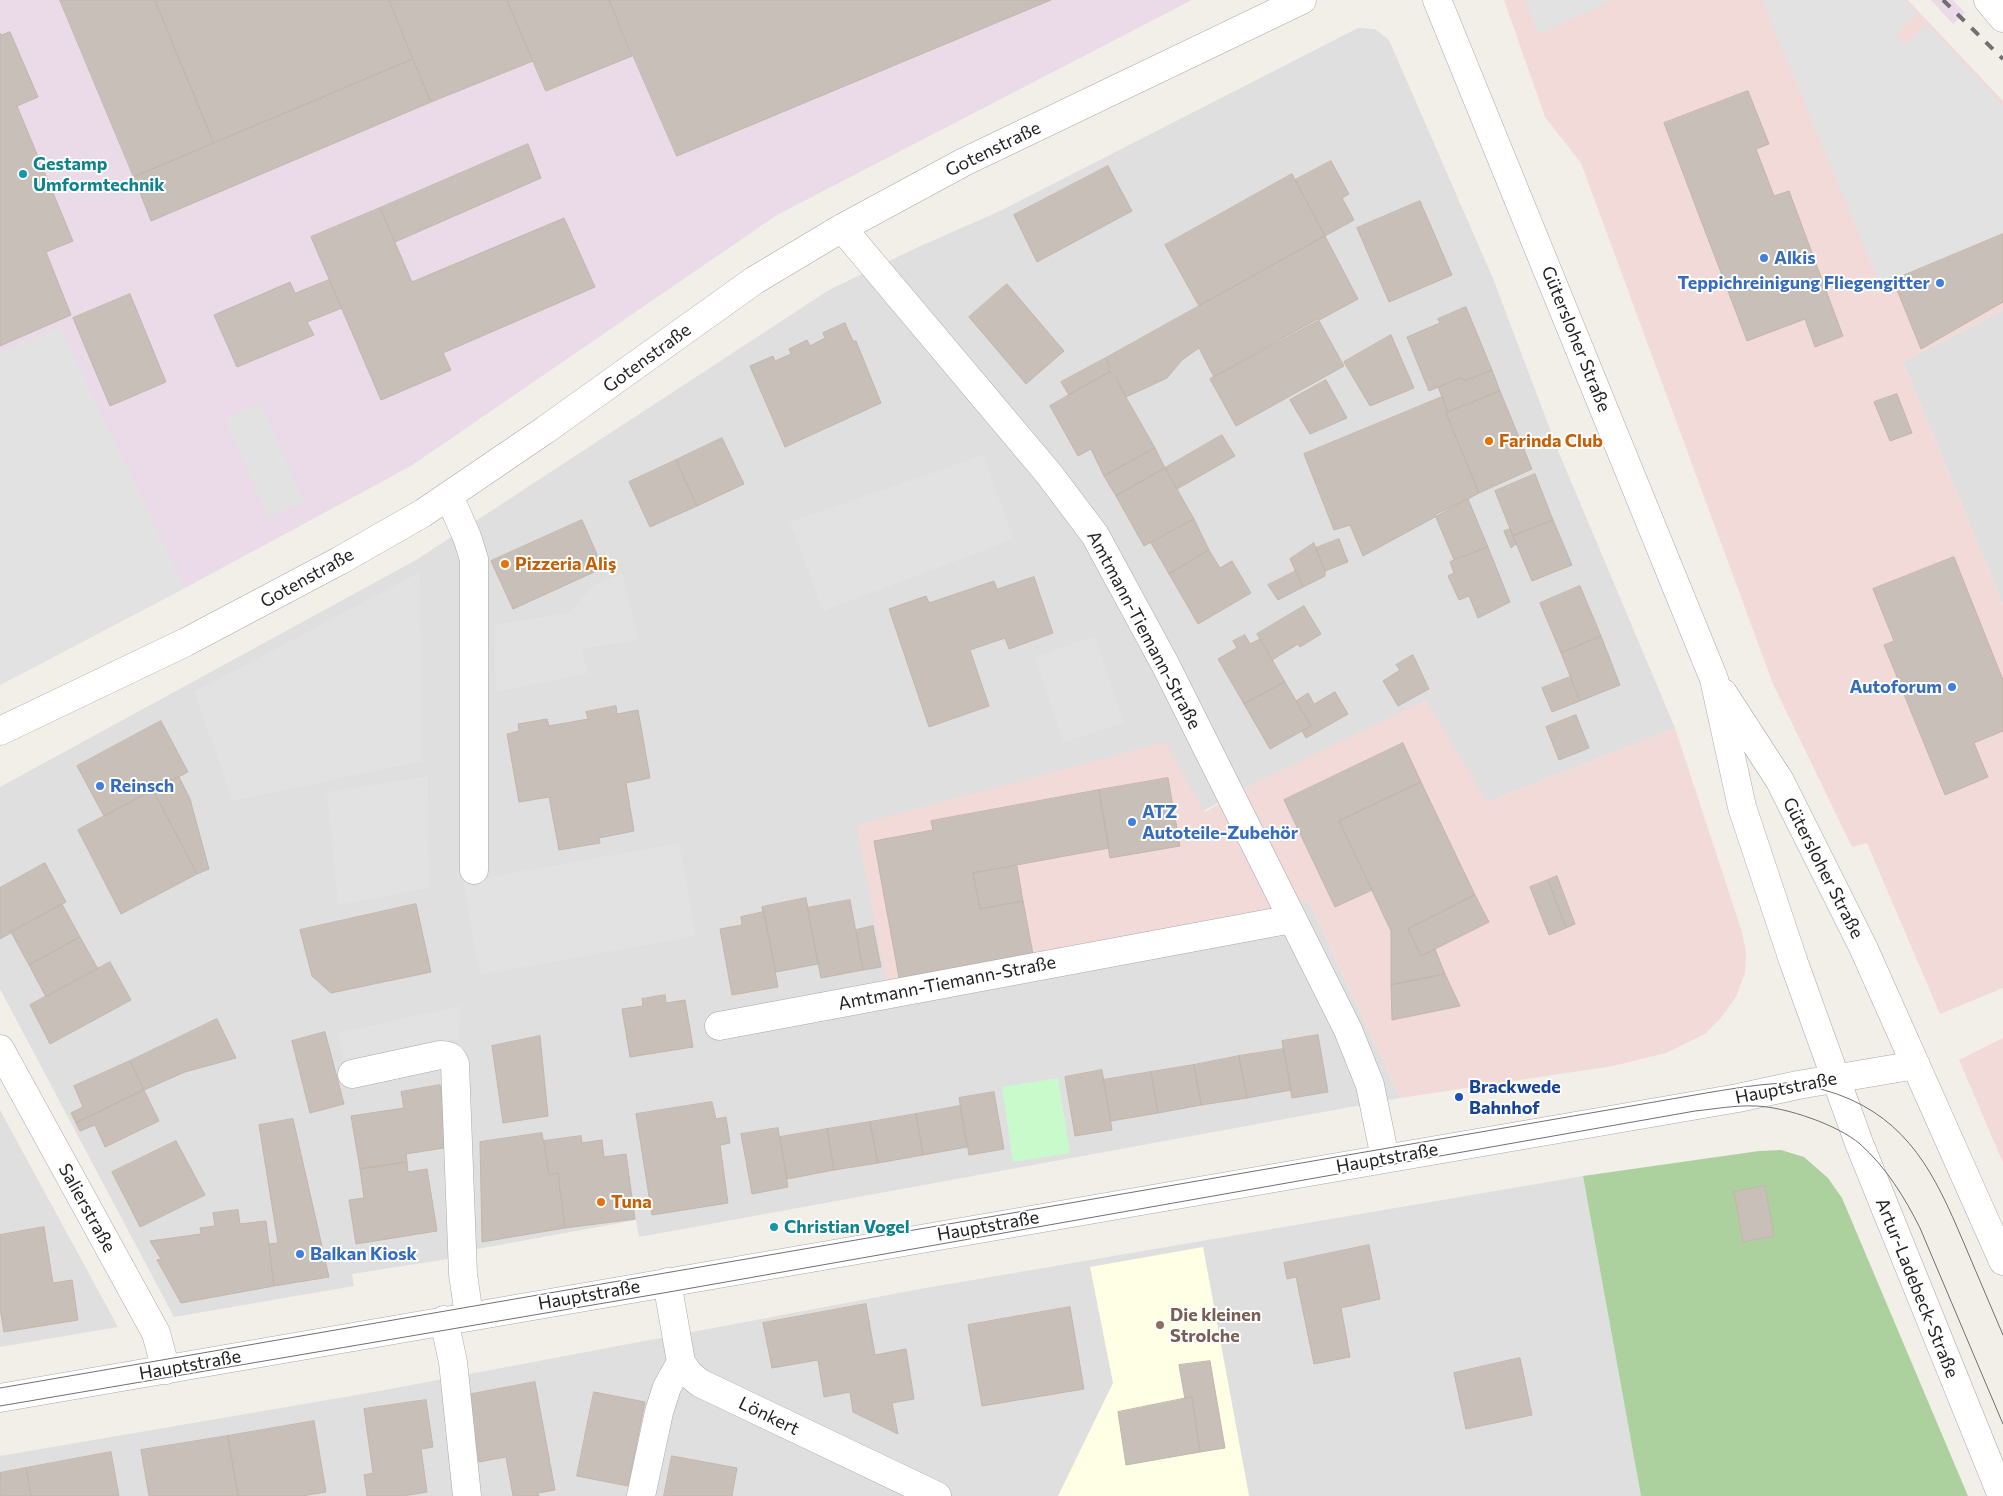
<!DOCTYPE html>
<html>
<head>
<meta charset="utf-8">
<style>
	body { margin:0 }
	canvas { display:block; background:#f2efe9 }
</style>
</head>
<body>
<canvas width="2003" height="1496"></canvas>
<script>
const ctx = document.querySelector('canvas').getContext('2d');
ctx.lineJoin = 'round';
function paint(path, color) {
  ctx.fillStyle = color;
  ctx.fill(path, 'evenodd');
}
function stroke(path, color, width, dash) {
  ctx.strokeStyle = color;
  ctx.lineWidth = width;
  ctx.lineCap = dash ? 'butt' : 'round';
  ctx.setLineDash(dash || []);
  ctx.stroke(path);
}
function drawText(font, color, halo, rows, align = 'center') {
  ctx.font = font + ' Commissioner,sans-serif';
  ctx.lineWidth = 4;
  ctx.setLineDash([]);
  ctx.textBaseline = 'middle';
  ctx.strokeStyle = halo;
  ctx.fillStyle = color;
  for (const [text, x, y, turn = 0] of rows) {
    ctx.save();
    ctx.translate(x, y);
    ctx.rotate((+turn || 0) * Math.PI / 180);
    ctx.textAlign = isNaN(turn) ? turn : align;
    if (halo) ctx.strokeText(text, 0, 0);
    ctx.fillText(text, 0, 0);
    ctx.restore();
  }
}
paint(new Path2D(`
	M1358 28 1375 29 1389 40 1494 281 1559 453 1675 728 1487 802 1251 785 887 983 1309 902 1400 1098 639 1237 636 1220 467 1251V1256L352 1274 354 1286 174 1317 0 989V787L416 560 829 290 916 248 1000 211Z
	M2003 310V604L1903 362Z
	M0 1110 118 1327 0 1347Z
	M1583 1176 1641 1496H0V1456L374 1392 920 1289Z`), '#e0dfdf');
paint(new Path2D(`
	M1504 0H1908L2003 101V310L1903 362 2003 604V988L1940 1014 1867 843 1852 847 1773 684 1581 163 1545 117Z
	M1426 700 1487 802 1675 728 1742 932 1746 952 1745 973 1736 997 1721 1018 1705 1034 1666 1053 1613 1066 1400 1098 1309 902 887 984 856 825 1165 742 1205 812 1251 785Z
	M2003 1038V1163L1959 1060Z`), '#f2dad9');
paint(new Path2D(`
	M0 0H1192L777 215 411 466 185 588 0 685Z
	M1931 0H1953L1965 13 1953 24Z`), '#ebdbe8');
paint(new Path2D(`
	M1203 1247 1249 1496H1058L1113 1383 1090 1267Z`), '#ffffe5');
paint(new Path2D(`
	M1781 1150 1804 1157 1828 1178 1842 1198 1968 1496H1641L1583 1176 1759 1151Z`), '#add19e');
paint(new Path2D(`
	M1058 1078 1070 1153 1013 1162 1002 1087Z`), '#c8facc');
paint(new Path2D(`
	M1525 0H1614L1539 34Z
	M1762 0H1905L1917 14 1895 36 1905 45 1927 24 2003 105V234L1880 285Z
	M60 327 185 588 0 685V353Z
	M261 403 304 502 268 517 225 419Z
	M983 455 1014 539 823 611 790 522Z
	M420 572 422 761 233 801 194 692Z
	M622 574 639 640 581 649 588 673 496 692 494 625 568 613 595 584Z
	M1095 636 1123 723 1063 743 1035 657Z
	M428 776 429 888 338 905 327 792Z
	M679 843 696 936 480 975 463 882Z
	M460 1006 459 1039 345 1066 338 1033Z`), '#e2e2e2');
const building = new Path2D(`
	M60 0H155L214 143 134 177Z
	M155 0H389L413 59 214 143Z
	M389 0H507L533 61 431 102Z
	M507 0H609L632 56 546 91Z
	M609 0H1051L677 156Z
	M10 32 38 97 17 106 73 241 46 252 71 315 0 346V33L1 35Z
	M413 59 431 102 151 221 134 177Z
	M1748 91 1769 144 1756 149 1774 196 1789 191 1843 336 1815 347 1805 319 1747 341 1664 123Z
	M528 144 541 178 395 242 380 208Z
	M1331 161 1349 194 1342 198 1354 220 1325 236 1295 180Z
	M1108 166 1132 211 1037 262 1014 215Z
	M1292 174 1325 236 1199 306 1165 245Z
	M1420 201 1452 275 1389 302 1357 228Z
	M380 208 412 282 564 218 595 287 443 353 451 370 381 400 311 237Z
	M2003 234V302L1921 349 1893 280Z
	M1325 236 1358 299 1214 377 1199 348 1182 360 1167 378 1126 397 1106 358Z
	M329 280 342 308 307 322 314 335 237 367 214 315 290 282 295 293Z
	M1007 284 1064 351 1026 384 969 317Z
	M130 294 166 382 110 406 73 318Z
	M1466 307 1492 370 1464 381 1462 377 1429 391 1407 337 1440 323 1438 319Z
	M1318 319 1344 366 1236 426 1210 379Z
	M845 323 853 341H856L881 403 785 447 750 366 773 356 775 361 791 354 789 349 807 340 810 346 825 338 823 333Z
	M1391 335 1414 388 1370 406 1344 362Z
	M1106 358 1111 371 1069 395 1061 382Z
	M1492 370 1500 391 1448 412 1438 387 1461 378 1464 381Z
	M1111 371 1155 448 1104 476 1091 449 1078 456 1050 406Z
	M1326 380 1347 418 1310 434 1290 400Z
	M1500 391 1532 469 1479 493 1446 413Z
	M1897 394 1912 433 1890 441 1874 402Z
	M1442 397 1448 412 1446 413 1479 493 1363 556 1350 525 1334 530 1304 454Z
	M1222 435 1235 456 1177 489 1165 468Z
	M722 438 744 484 697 506 676 460Z
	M1155 448 1165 468 1116 496 1104 476Z
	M676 460 697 506 650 527 629 482Z
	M1165 468 1194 519 1144 546 1116 496Z
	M1535 474 1553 520 1513 536 1495 491Z
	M1468 499 1488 547 1454 560 1435 515Z
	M1194 519 1209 550 1169 574 1151 543Z
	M582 520 603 568 513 609 491 561Z
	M1553 520 1572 565 1532 581 1513 536Z
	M1510 529 1516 544 1511 548 1504 531Z
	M1339 539 1348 562 1325 571 1316 548Z
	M1314 543 1325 571V576L1303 587 1290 559Z
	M1488 547 1510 602 1478 618 1469 596 1459 600 1448 576 1454 573 1450 562Z
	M1209 550 1220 568 1232 561 1251 593 1198 624 1169 574Z
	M1954 557 2003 680V731L1974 743 1988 777 1945 795 1884 645 1894 641 1873 589Z
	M1296 571 1303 587 1278 600 1268 585Z
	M1034 577 1053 633 1009 649 1005 638 970 650 989 706 929 727 889 609 926 596 929 603 994 581 997 589Z
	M1580 586 1601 636 1561 653 1540 603Z
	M1304 606 1321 634 1300 647 1298 644 1272 660 1257 634Z
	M1245 635 1250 644 1260 639 1285 682 1244 704 1218 659 1237 648 1233 641Z
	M1601 636 1620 685 1580 701 1561 653Z
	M1413 655 1429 689 1398 706 1383 681 1400 670 1396 665Z
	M1570 677 1580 701 1552 712 1542 688Z
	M1285 682 1311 726 1270 749 1244 704Z
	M1335 692 1348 714 1306 738 1302 731 1311 726 1296 701 1308 693 1314 704Z
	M616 706 617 714 638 710 650 778 626 783 634 831 599 838 600 843 559 850 549 797 519 802 507 734 519 731 518 724 547 719 549 726 588 719 586 712Z
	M1576 715 1589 748 1559 760 1546 727Z
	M161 721 188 772 104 816 77 766Z
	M1403 743 1421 782 1339 821 1372 890 1335 907 1284 800Z
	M179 777 190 799 209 869 197 874 153 790Z
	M1168 778 1180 846 1110 858 1099 790Z
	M1421 782 1475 895 1408 929 1421 956 1435 949 1445 974 1391 985V931L1339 821Z
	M153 790 197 874 121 914 78 830Z
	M1099 790 1109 848 973 873 980 909 1023 901 1033 954 899 978 874 841 933 830 931 821Z
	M45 863 66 902 0 939V888Z
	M1017 866 1023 901 980 909 973 873Z
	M1557 876 1575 924 1566 928 1548 880Z
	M1548 880 1566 928 1549 935 1530 887Z
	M1475 895 1489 922 1421 956 1408 929Z
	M806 898 818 964 776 972 764 912 763 913 762 907Z
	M850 900 863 970 821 978 807 908Z
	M62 904 80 937 29 965 11 932Z
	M416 904 431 972 331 993 312 976 300 930Z
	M764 912 778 987 732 995 720 929 742 925 741 917Z
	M873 926 881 967 863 970 856 930Z
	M80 937 98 969 46 997 29 965Z
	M110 962 131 1000 50 1044 30 1005Z
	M1445 974 1460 1006 1392 1020 1391 985Z
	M665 995 666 1003 685 1000 693 1047 630 1057 622 1009 643 1006 642 999Z
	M217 1019 236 1058 185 1072 144 1090 130 1061Z
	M325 1032 344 1104 310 1113 292 1041Z
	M1318 1035 1328 1092 1292 1098 1282 1041Z
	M540 1036 548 1116 503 1123 492 1046Z
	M1284 1049 1291 1090 1247 1098 1239 1056Z
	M1239 1056 1247 1098 1201 1105 1194 1065Z
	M130 1061 144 1090 76 1123 71 1113 83 1107 74 1086Z
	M1194 1065 1201 1105 1158 1113 1151 1072Z
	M1102 1070 1112 1130 1075 1136 1065 1077Z
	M1151 1072 1158 1113 1111 1121 1103 1080Z
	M440 1085 450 1147 406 1154 407 1162 360 1169 351 1116 404 1108 401 1092Z
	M144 1090 159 1121 105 1147 95 1125 80 1131 76 1123Z
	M994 1092 1004 1149 969 1155 959 1098Z
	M712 1102 716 1119 726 1117 730 1143 720 1145 728 1203 652 1215 636 1114Z
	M960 1106 967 1147 923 1155 916 1114Z
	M916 1114 923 1155 878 1163 870 1122Z
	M293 1119 329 1277 274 1286 269 1244 278 1243 259 1125Z
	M870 1122 878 1163 834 1170 827 1129Z
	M778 1128 788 1187 752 1194 741 1134Z
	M827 1129 834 1170 787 1179 780 1137Z
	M542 1133 549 1175 558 1173 565 1228 482 1242 480 1142Z
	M581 1136 582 1143 602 1140 604 1157 626 1154 635 1219 565 1228 558 1173 549 1175 544 1141Z
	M176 1141 205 1195 140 1227 112 1172Z
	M407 1162 408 1172 427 1169 437 1231 356 1244 349 1200 364 1198 360 1169Z
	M1765 1186 1774 1236 1743 1242 1734 1192Z
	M238 1210 240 1224 266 1221 274 1286 181 1303 157 1260 161 1259 150 1241 201 1234 200 1228 215 1226 213 1213Z
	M44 1227 53 1283 72 1280 78 1320 4 1332 0 1308V1235Z
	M1369 1245 1380 1299 1341 1308 1350 1357 1314 1364 1296 1277 1287 1279 1284 1263Z
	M866 1304 875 1355 906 1349 914 1399 892 1403 898 1434 853 1412 850 1392 824 1397 818 1360 772 1368 763 1323Z
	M1070 1307 1084 1389 982 1406 968 1325Z
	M1520 1358 1532 1415 1466 1429 1454 1373Z
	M1210 1361 1225 1448 1200 1452 1192 1397 1185 1399 1179 1365Z
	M535 1382 555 1490 538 1493 539 1496H513L506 1457 479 1462 467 1395Z
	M594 1392 645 1402 628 1486 577 1476Z
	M1192 1397 1200 1452 1126 1465 1118 1412Z
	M426 1400 433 1447 421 1449 427 1492 403 1496H367L364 1475 373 1473 364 1409Z
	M314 1421 326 1492 302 1496H238L228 1436Z
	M228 1436 238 1496H149L141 1450Z
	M111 1452 119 1496H31L26 1468Z
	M672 1456 737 1468 732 1496H664Z
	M26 1468 31 1496H0V1473Z`);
paint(building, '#c7bfb8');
stroke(building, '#c4b6ab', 1);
const minor = new Path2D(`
	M1437 0 1714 679 1742 807 1794 963 1859 1143 2002 1496
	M1988 0 2003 18
	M842 228 1049 474 1095 535 1165 664 1348 1030 1370 1085 1385 1158
	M449 496 467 537 474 559V870
	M1723 693 1780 781 1863 947 2003 1261
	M0 731 186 642 339 561 423 513 545 430 755 280 842 228 964 162 1302 0
	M719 1026 1292 919
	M0 1049 156 1333 166 1370
	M352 1074 440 1055C448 1055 452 1056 455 1064L463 1274 469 1316
	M667 1282 681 1362 689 1374 700 1383 937 1496
	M444 1320 453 1362 467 1496
	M0 1398 1738 1098 1798 1085 1916 1065
	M641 1496 659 1412 667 1387 681 1362`);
stroke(minor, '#a9a9a9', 29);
stroke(minor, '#fff', 28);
stroke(new Path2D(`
	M0 1388 1712 1092C1737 1088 1760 1084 1786 1083 1803 1083 1821 1089 1837 1094 1909 1120 1935 1175 1963 1241 1976 1272 1990 1304 2003 1335
	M0 1406 669 1292 1695 1111C1715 1109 1736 1105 1756 1106 1786 1107 1838 1125 1860 1144 1886 1167 1905 1198 1920 1228L2003 1424`), '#707070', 1);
stroke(new Path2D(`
	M1943 0 2003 59`), '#707070', 4, [10, 10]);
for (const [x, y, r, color] of [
	[23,174,5,"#0f9aa8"],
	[1764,258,5,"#3f7fe0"],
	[1940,283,5,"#3f7fe0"],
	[1489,441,5,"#e8710a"],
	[505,564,5,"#e8710a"],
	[1952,687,5,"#3f7fe0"],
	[100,786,5,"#3f7fe0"],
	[1132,822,5,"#3f7fe0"],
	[1459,1097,5,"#1a4fb4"],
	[601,1202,5,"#e8710a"],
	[774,1227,5,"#0f9aa8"],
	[300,1254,5,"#3f7fe0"],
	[1160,1325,5,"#8d6e63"]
]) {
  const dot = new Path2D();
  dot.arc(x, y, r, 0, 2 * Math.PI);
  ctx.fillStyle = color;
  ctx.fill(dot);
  stroke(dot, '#fff', 2);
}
drawText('18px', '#222', '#fff', [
	["Gotenstraße",993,149,-26],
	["Gütersloher Straße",1576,339,68],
	["Gotenstraße",647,358,-36],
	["Gotenstraße",307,578,-29],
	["Amtmann-Tiemann-Straße",1144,630,62],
	["Gütersloher Straße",1823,868,63],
	["Amtmann-Tiemann-Straße",947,983,-11],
	["Hauptstraße",1786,1088,-11],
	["Hauptstraße",1387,1158,-10],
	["Salierstraße",87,1208,61],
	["Hauptstraße",988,1226,-10],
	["Artur-Ladebeck-Straße",1917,1288,68],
	["Hauptstraße",589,1295,-10],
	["Hauptstraße",190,1365,-10],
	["Lönkert",769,1416,26]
]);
drawText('bold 18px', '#0d838f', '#fff', [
	["Gestamp",33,164],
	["Umformtechnik",33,185],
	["Christian Vogel",784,1227]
], 'left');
drawText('bold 18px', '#366cbe', '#fff', [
	["Alkis",1774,258],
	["Teppichreinigung Fliegengitter",1930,283,"right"],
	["Autoforum",1942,687,"right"],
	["Reinsch",110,786],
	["ATZ",1142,812],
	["Autoteile-Zubehör",1142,833],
	["Balkan Kiosk",310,1254]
], 'left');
drawText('bold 18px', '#c56008', '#fff', [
	["Farinda Club",1499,441],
	["Pizzeria Aliş",515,564],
	["Tuna",611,1202]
], 'left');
drawText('bold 18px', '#164399', '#fff', [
	["Brackwede",1469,1087],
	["Bahnhof",1469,1108]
], 'left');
drawText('bold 18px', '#785e54', '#fff', [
	["Die kleinen",1170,1315],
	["Strolche",1170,1336]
], 'left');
</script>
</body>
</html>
